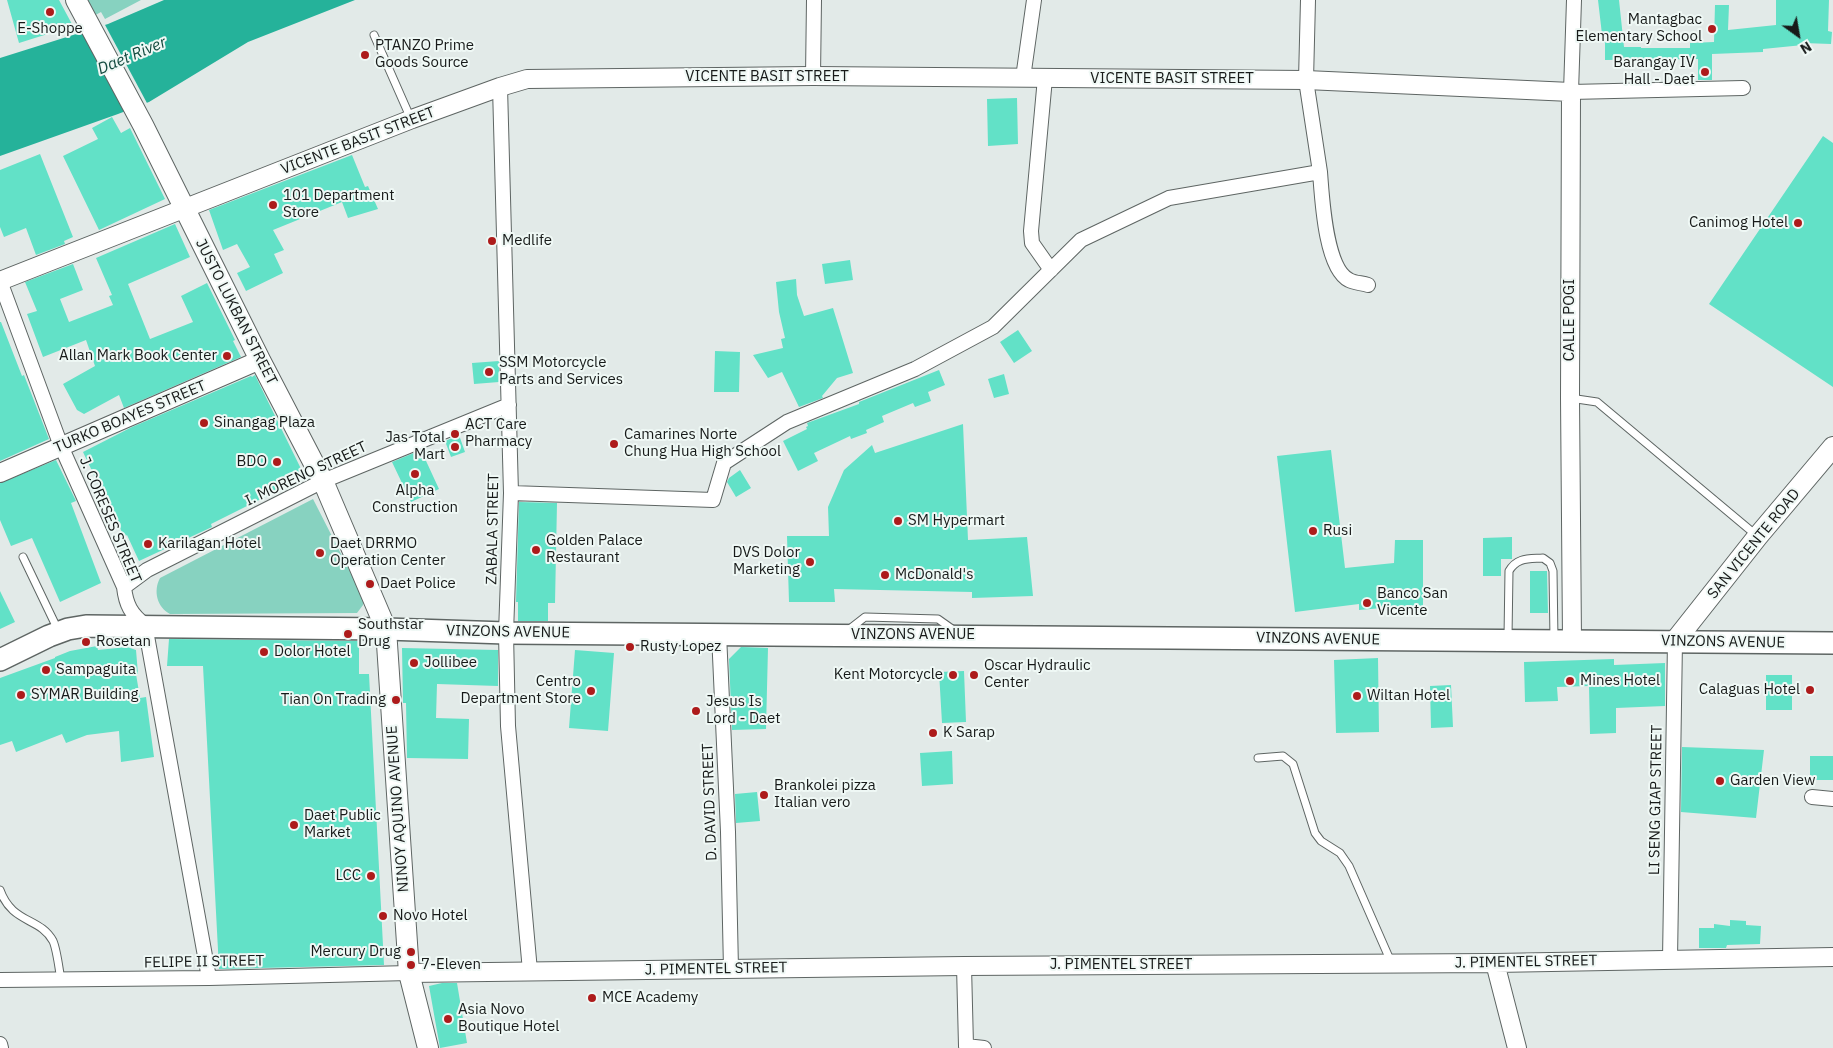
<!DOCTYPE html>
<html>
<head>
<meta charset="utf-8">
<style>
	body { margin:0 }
	#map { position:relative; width:1833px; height:1048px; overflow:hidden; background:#e2eae8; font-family:"IBM Plex Sans",sans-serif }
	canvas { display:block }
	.north { position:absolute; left:1773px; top:10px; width:50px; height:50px; -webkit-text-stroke:4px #eff8f5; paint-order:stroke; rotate:148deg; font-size:14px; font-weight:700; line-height:20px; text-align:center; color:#171a19 }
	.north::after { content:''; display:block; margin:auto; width:18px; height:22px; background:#171a19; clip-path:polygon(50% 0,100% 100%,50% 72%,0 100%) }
</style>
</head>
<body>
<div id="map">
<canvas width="1833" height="1048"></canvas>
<div class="north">N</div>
</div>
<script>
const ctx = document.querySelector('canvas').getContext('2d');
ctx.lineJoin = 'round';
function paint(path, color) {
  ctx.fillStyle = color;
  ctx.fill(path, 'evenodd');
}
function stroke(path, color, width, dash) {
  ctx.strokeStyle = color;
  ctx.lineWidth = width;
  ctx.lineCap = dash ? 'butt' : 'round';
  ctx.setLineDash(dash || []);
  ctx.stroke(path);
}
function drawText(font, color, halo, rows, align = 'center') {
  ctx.font = font + ' "IBM Plex Sans",sans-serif';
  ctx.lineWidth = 4;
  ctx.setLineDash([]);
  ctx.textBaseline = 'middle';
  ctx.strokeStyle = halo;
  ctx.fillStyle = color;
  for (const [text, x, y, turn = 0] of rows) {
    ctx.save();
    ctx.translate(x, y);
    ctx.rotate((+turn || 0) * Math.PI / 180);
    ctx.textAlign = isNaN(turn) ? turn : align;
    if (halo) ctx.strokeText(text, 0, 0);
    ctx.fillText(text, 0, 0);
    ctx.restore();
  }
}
paint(new Path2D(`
	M80 0H141L105 19 101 12 90 18Z
	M313 499 364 599 363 605 357 613 170 614C157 607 153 591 160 578Z`), '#87d2c0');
paint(new Path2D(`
	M164 0H355L248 42 149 102 118 114 0 156V58L108 24Z`), '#25b29a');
paint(new Path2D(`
	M104 23 148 105 129 112 85 29Z`), '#e2eae8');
paint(new Path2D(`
	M7 0H59L73 26 19 43Z
	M1598 0H1619L1624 47H1641V48H1690V43L1714 42 1715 5H1729L1728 30 1776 25V0H1829L1828 31 1832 32 1831 44 1803 43V45L1763 49V52L1712 54V80H1698V59L1605 60V43H1603Z
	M1017 98 1018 144 988 146 987 99Z
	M112 117 121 133 130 128 165 199 99 230 63 156 98 139 92 128Z
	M1823 136 1833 143V387L1709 304Z
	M40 154 73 237 64 241 65 244 36 255 26 228 4 237 0 227V170Z
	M352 155 365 187 368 186 378 209 348 218 342 202 273 230 284 250 274 254 283 273 246 291 237 273 250 267 237 244 223 250 209 210Z
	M175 224 190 257 128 284 150 339 193 322 181 296 207 283 235 340 233 341 241 357 124 408 119 395 84 414 77 410 63 384 95 366 86 340 43 357 27 314 37 311 25 282 73 264 83 290 60 299 69 322 113 305 109 296 112 295 96 258Z
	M850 260 853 280 825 284 822 264Z
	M796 279 797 295 804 316 833 308 853 373 837 378 822 396 823 398 799 407 782 372 768 378 753 355 783 348 781 339 785 338 779 312 776 282Z
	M0 322H1L22 376 24 375 49 439 0 461Z
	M1018 330 1032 351 1014 363 1000 342Z
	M715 351 740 352 739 392H714Z
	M499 361V382L474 384 472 363Z
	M939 370 945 385 928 392 931 401 915 407 913 403 882 416 884 422 866 430 867 433 851 439 850 436 814 453 818 461 798 471 783 441 807 429 806 427 808 426 807 423 859 404V402Z
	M1004 374 1009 394 994 398 988 379Z
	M255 375 305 477 211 524 212 527 139 561 127 535 124 537 103 489 101 490 83 452 132 427 251 376 252 377Z
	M963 424 968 540 1027 537 1033 596 972 598V592L834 589 835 602H789L787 536H829L828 507 844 470 872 445 875 453Z
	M459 435 465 452 451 457 445 441Z
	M421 450 439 489 411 502 392 462Z
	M1331 450 1345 568 1394 563 1395 540H1423V611L1394 610V607L1359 610V604L1295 612 1277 456Z
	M56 460 76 501 71 503 101 583 60 602 32 538 11 546 0 520V483Z
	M740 470 751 488 736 497 727 482 729 478Z
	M519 502 557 503 555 603H548V621H518V602H516Z
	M1512 537V559H1501V576H1483V538Z
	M1530 571H1547L1548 613H1530Z
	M0 591 15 622 0 629Z
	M169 639 359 641V674H369L384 965 219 969 203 666H167Z
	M97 646 98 650 127 647 136 650 138 674H136L140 698 146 697 154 757 121 762 119 731 87 735 66 743 62 734 16 752 12 741 0 745V678L55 658V657L70 651Z
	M741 647 768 648 766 729 732 730 729 659Z
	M402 648 498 650V686L437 684 436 718 469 719 468 759 407 758 406 703H403Z
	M575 650 614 653 608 731 569 728Z
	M1378 658 1379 732 1336 733 1334 660Z
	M1614 659V665L1665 663V706L1616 708V733L1590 734 1589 686 1557 687 1558 701 1525 702 1524 662Z
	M964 671 966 722 942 723 939 672Z
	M1766 675H1792V710H1766Z
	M1451 685 1453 727 1431 728 1430 686Z
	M1682 747 1764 750 1756 818 1681 812Z
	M952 751 953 784 922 786 920 753Z
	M1810 756H1833V780H1810Z
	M757 792 760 821 736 823 735 794Z
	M1730 920 1746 921V925L1761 926 1760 944 1727 945 1726 948H1699V928H1714V924L1730 926Z
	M442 983H457L467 1043 440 1048 429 986Z`), '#62e1c7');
const service = new Path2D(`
	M374 35 411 119
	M1570 398 1597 402 1756 535
	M23 557 58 630
	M847 631 865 617 938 619 955 631
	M1508 637 1509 571C1517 557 1529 559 1543 558L1550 563 1553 571 1554 640
	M1258 758 1283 756 1293 764 1315 833 1321 841 1340 853 1349 866 1391 962
	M0 890C12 924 40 917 53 941 57 950 59 969 61 980`);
const minor = new Path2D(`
	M1574 0 1571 92 1743 88
	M813 76 814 0
	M1023 78 1034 0
	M1045 78 1031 231 1032 243 1051 270
	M500 87 511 493 506 633 508 726 530 971
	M1320 172C1322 196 1325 268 1349 280 1354 283 1362 283 1368 285
	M0 281 61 446 124 587C126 605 131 614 145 625L209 978
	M511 493 713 500 724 463 787 422 915 369 993 327 1081 240 1169 198 1320 172 1306 80 1308 0
	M124 587 147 570 323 481 509 405
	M719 634 728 832 731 969
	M1812 797 1833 799
	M1670 959 1675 641
	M964 966 966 1046 984 1048
	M0 980 209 978 409 973
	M0 1044 1 1048`);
const tertiary = new Path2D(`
	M0 281 412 119 500 87 527 79 813 76 1306 80 1571 92 1570 398 1572 640
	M0 473 260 360
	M1495 963 1517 1048
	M409 973 964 966 1495 963 1833 957`);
const secondary = new Path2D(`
	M76 0 143 125 260 360 323 481 386 629 409 973 428 1048
	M1675 641 1758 536 1833 447`);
const primary = new Path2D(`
	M0 660 49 636 68 629 86 626 386 629 506 633 1833 643`);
stroke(service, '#5e6563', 9);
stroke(minor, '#5e6563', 16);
stroke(tertiary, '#5e6563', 20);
stroke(secondary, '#5e6563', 22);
stroke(primary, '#5e6563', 24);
stroke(service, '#fff', 7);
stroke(minor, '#fff', 14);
stroke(tertiary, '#fff', 18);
stroke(secondary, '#fff', 20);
stroke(primary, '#fff', 21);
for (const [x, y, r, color] of [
	[50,12,5,"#ad1b1b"],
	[1712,29,5,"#ad1b1b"],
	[365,55,5,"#ad1b1b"],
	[1705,72,5,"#ad1b1b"],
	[273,205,5,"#ad1b1b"],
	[1798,223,5,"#ad1b1b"],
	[492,241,5,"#ad1b1b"],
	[227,356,5,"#ad1b1b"],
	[489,372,5,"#ad1b1b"],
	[204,423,5,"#ad1b1b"],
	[455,434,5,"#ad1b1b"],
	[614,444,5,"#ad1b1b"],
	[455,447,5,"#ad1b1b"],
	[277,462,5,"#ad1b1b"],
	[415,474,5,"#ad1b1b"],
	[898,521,5,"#ad1b1b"],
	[1313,531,5,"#ad1b1b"],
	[148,544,5,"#ad1b1b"],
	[536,550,5,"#ad1b1b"],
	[320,553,5,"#ad1b1b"],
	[810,562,5,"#ad1b1b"],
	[885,575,5,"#ad1b1b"],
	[370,584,5,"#ad1b1b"],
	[1367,603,5,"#ad1b1b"],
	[348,634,5,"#ad1b1b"],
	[86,642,5,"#ad1b1b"],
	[630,647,5,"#ad1b1b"],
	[264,652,5,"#ad1b1b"],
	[414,663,5,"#ad1b1b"],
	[46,670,5,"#ad1b1b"],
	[953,675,5,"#ad1b1b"],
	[974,675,5,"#ad1b1b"],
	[1570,681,5,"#ad1b1b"],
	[1810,690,5,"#ad1b1b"],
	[591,691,5,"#ad1b1b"],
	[21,695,5,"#ad1b1b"],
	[1357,696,5,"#ad1b1b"],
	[396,700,5,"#ad1b1b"],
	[696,711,5,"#ad1b1b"],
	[933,733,5,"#ad1b1b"],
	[1720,781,5,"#ad1b1b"],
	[764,795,5,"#ad1b1b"],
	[294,825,5,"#ad1b1b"],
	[371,876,5,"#ad1b1b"],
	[383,916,5,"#ad1b1b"],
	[411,952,5,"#ad1b1b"],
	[411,965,5,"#ad1b1b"],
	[592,998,5,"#ad1b1b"],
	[448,1019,5,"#ad1b1b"]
]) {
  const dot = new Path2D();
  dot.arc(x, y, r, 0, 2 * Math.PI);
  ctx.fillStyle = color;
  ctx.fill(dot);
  stroke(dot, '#eff8f5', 2);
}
drawText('15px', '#171a19', '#eff8f5', [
	["Mantagbac",1702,20,"right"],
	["Elementary School",1702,37,"right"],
	["E-Shoppe",50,29,"center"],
	["PTANZO Prime",375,46],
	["Goods Source",375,63],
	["Barangay IV",1695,63,"right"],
	["Hall - Daet",1695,80,"right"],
	["101 Department",283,196],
	["Store",283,213],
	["Canimog Hotel",1788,223,"right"],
	["Medlife",502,241],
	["Allan Mark Book Center",217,356,"right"],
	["SSM Motorcycle",499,363],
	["Parts and Services",499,380],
	["Sinangag Plaza",214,423],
	["ACT Care",465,425],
	["Pharmacy",465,442],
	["Camarines Norte",624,435],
	["Chung Hua High School",624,452],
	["Jas Total",445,438,"right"],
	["Mart",445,455,"right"],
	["BDO",267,462,"right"],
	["Alpha",415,491,"center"],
	["Construction",415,508,"center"],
	["SM Hypermart",908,521],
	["Rusi",1323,531],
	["Golden Palace",546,541],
	["Restaurant",546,558],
	["Karilagan Hotel",158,544],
	["Daet DRRMO",330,544],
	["Operation Center",330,561],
	["DVS Dolor",800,553,"right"],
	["Marketing",800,570,"right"],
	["McDonald's",895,575],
	["Daet Police",380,584],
	["Banco San",1377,594],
	["Vicente",1377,611],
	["Southstar",358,625],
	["Drug",358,642],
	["Rosetan",96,642],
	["Rusty Lopez",640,647],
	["Dolor Hotel",274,652],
	["Jollibee",424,663],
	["Oscar Hydraulic",984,666],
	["Center",984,683],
	["Sampaguita",56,670],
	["Kent Motorcycle",943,675,"right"],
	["Mines Hotel",1580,681],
	["Centro",581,682,"right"],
	["Department Store",581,699,"right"],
	["Calaguas Hotel",1800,690,"right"],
	["SYMAR Building",31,695],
	["Wiltan Hotel",1367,696],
	["Tian On Trading",386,700,"right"],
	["Jesus Is",706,702],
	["Lord - Daet",706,719],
	["K Sarap",943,733],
	["Garden View",1730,781],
	["Brankolei pizza",774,786],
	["Italian vero",774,803],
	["Daet Public",304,816],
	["Market",304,833],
	["LCC",361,876,"right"],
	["Novo Hotel",393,916],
	["Mercury Drug",401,952,"right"],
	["7-Eleven",421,965],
	["MCE Academy",602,998],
	["Asia Novo",458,1010],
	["Boutique Hotel",458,1027]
], 'left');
drawText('15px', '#171a19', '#eff8f5', [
	["VICENTE BASIT STREET",767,77],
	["VICENTE BASIT STREET",1172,79],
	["VICENTE BASIT STREET",358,141,-21],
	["JUSTO LUKBAN STREET",236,312,63],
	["CALLE POGI",1570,320,-90],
	["TURKO BOAYES STREET",130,417,-23],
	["I. MORENO STREET",306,474,-25],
	["J. CORESES STREET",110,520,67],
	["ZABALA STREET",493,529,-89],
	["SAN VICENTE ROAD",1754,544,-51],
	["VINZONS AVENUE",508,632,1],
	["VINZONS AVENUE",913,635],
	["VINZONS AVENUE",1318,639,1],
	["VINZONS AVENUE",1723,642,1],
	["LI SENG GIAP STREET",1656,800,-89],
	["D. DAVID STREET",710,802,-92],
	["NINOY AQUINO AVENUE",398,809,-94],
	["FELIPE II STREET",204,962,-1],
	["J. PIMENTEL STREET",1526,962,-1],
	["J. PIMENTEL STREET",1121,965],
	["J. PIMENTEL STREET",716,969,-1]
]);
drawText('italic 16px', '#11493e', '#eff8f5', [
	["Daet River",132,56,-23]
]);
</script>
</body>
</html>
